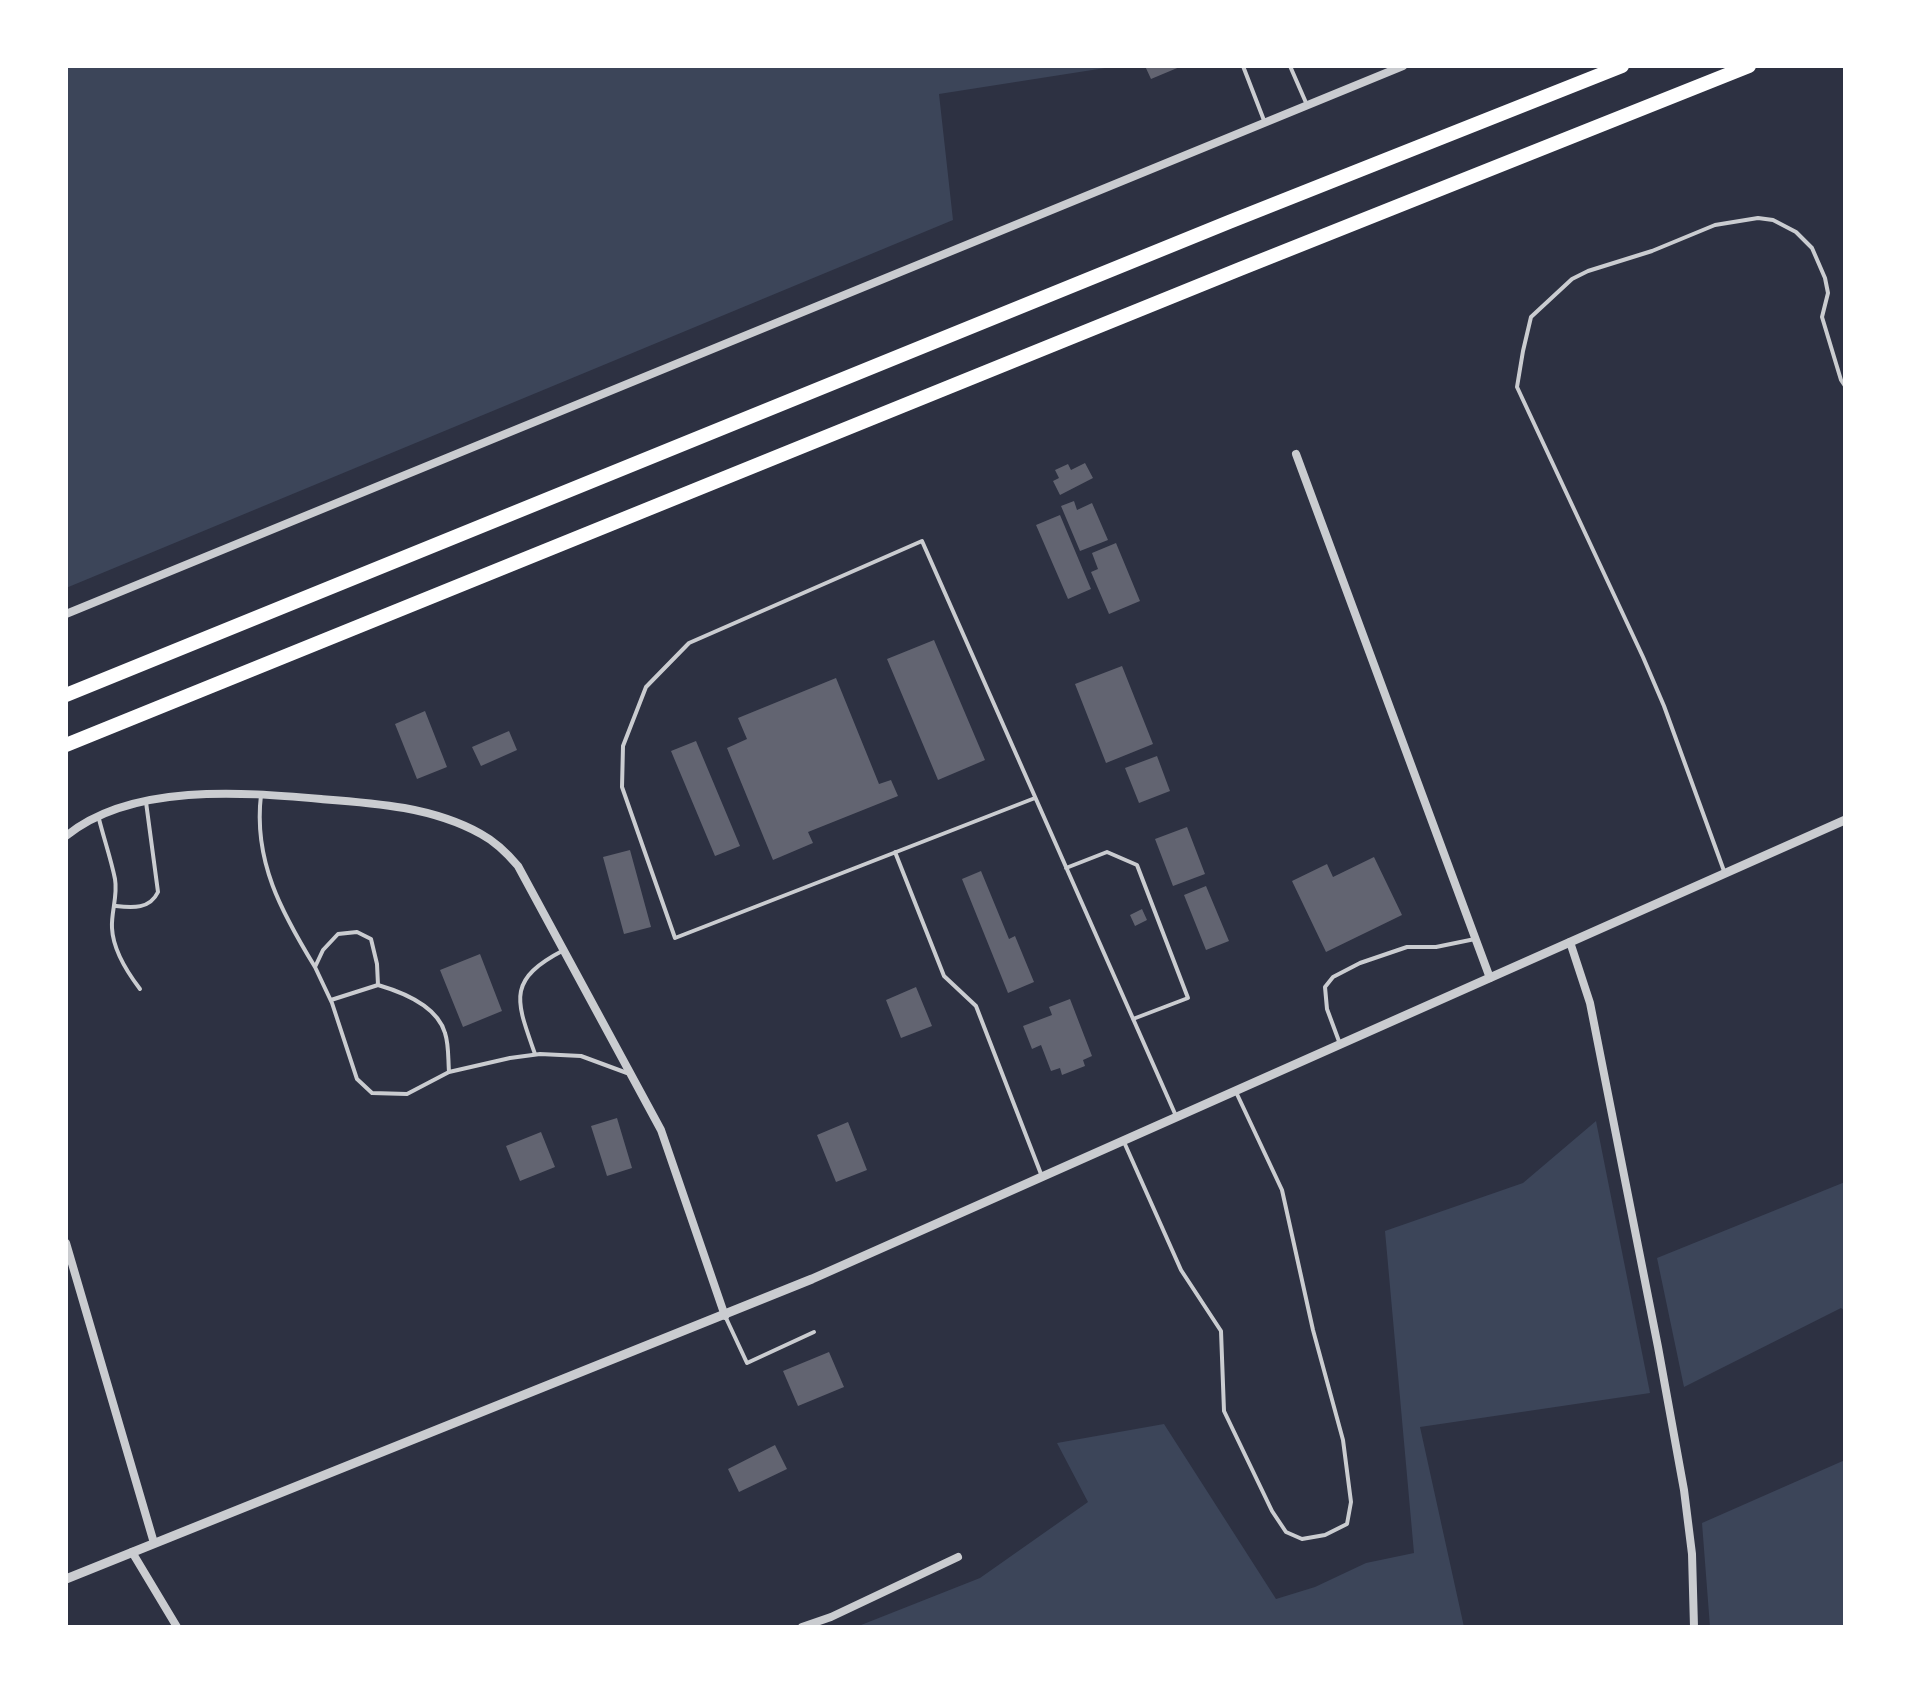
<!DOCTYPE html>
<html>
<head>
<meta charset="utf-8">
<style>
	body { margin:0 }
	#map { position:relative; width:1911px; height:1693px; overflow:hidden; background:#2d3142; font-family:Karla,sans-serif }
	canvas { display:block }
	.frame { position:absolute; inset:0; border:68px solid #fff; pointer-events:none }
</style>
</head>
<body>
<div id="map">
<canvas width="1911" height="1693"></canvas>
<div class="frame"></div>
</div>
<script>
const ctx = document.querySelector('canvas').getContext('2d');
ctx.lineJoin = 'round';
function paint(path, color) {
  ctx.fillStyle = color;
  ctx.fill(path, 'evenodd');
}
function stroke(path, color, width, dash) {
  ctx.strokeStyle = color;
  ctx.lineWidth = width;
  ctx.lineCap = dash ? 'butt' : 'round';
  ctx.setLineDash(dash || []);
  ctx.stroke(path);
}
paint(new Path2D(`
	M66 66H1104L1105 68 939 94 953 220 66 588Z
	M1596 1121 1650 1393 1420 1427 1464 1627H856L980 1578 1088 1502 1057 1443 1164 1424 1276 1599 1315 1587 1366 1563 1414 1553 1385 1231 1523 1183Z
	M1845 1182V1311L1841 1308 1684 1387 1657 1258Z
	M1845 1460V1627H1710L1702 1523Z`), '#3c4559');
paint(new Path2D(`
	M1145 66H1182L1151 79Z
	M1085 463 1093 478 1060 495 1053 481 1059 478 1055 470 1068 464 1071 470Z
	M1074 501 1077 510 1092 503 1108 540 1080 551 1061 506Z
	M1060 515 1091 589 1068 599 1036 525Z
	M1116 543 1140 601 1109 614 1091 572 1098 569 1092 553Z
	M934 640 985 760 938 780 887 659Z
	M1122 666 1153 744 1106 763 1075 684Z
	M836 678 879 784 891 780 898 796 808 832 813 843 773 860 727 748 747 739 738 718Z
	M425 711 447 767 417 779 395 724Z
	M509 731 517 750 481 766 472 747Z
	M696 741 740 846 715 856 671 751Z
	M1157 756 1170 791 1139 803 1125 768Z
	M1187 827 1205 874 1173 886 1155 839Z
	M630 850 651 927 624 934 603 857Z
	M1374 857 1402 915 1326 952 1292 881 1327 864 1333 877Z
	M981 871 1009 939 1015 936 1034 982 1008 993 962 879Z
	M1206 886 1229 941 1206 950 1184 895Z
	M1142 909 1147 920 1135 926 1130 915Z
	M480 954 502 1011 463 1027 440 970Z
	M916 987 932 1026 901 1038 886 1000Z
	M1070 999 1092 1056 1083 1060 1085 1066 1062 1075 1060 1068 1051 1071 1041 1045 1032 1049 1023 1026 1052 1015 1049 1007Z
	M617 1118 632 1168 607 1176 591 1126Z
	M848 1122 867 1170 836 1182 817 1135Z
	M541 1132 555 1167 520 1181 506 1146Z
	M829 1352 844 1387 798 1406 783 1371Z
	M775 1445 787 1469 739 1492 728 1469Z`), '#626471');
stroke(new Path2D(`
	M1243 66 1265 123
	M1290 66 1307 105
	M261 795C253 861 282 913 315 967
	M1035 798 675 938 622 787 623 746 646 687 689 643 922 541 1176 1116
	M99 819C104 839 111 859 115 879 118 896 111 912 112 928 113 950 127 972 140 989
	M895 852 944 976 976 1006 1041 1174
	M1066 868 1107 852 1137 865 1188 998 1133 1019
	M1724 871 1664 706 1643 657 1517 387 1523 351 1531 317 1572 279 1588 271 1652 251 1715 225 1758 218 1773 220 1796 232 1812 248 1825 278 1828 293 1822 317 1841 380 1845 386
	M116 906C133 908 150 909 158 892L146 802
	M331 1000 378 985
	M1340 1044 1327 1009 1325 987 1333 977 1360 963 1407 947H1436L1475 939
	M535 1054C516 1000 506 980 564 950
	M449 1072C448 1059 449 1045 445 1033 437 1005 402 992 378 985L377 964 371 939 357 932 338 934 323 950 315 967 332 1003 357 1079 372 1093 407 1094 449 1072 510 1058 540 1054 581 1056 627 1073
	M1124 1142 1181 1270 1221 1331 1224 1411 1272 1511 1286 1532 1302 1539 1325 1535 1347 1524 1351 1502 1343 1440 1313 1330 1282 1190 1236 1092
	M726 1318 747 1363 814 1332`), '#caccd0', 4);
stroke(new Path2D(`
	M1296 454 1490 978
	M66 614 1403 66
	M66 836C131 783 242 792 321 799 375 803 433 807 481 834 496 842 507 853 518 866L661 1130 725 1316
	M1570 942 1590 1003 1658 1347 1684 1490 1692 1554 1694 1627
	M66 1243 154 1543
	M132 1552 177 1627
	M802 1627 831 1617 958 1557`), '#caccd0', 8);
stroke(new Path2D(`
	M66 1579 812 1279 1845 820`), '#caccd0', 9);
stroke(new Path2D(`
	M66 695 1229 222 1622 66
	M66 745 1240 269 1749 66`), '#fff', 14);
</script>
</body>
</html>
